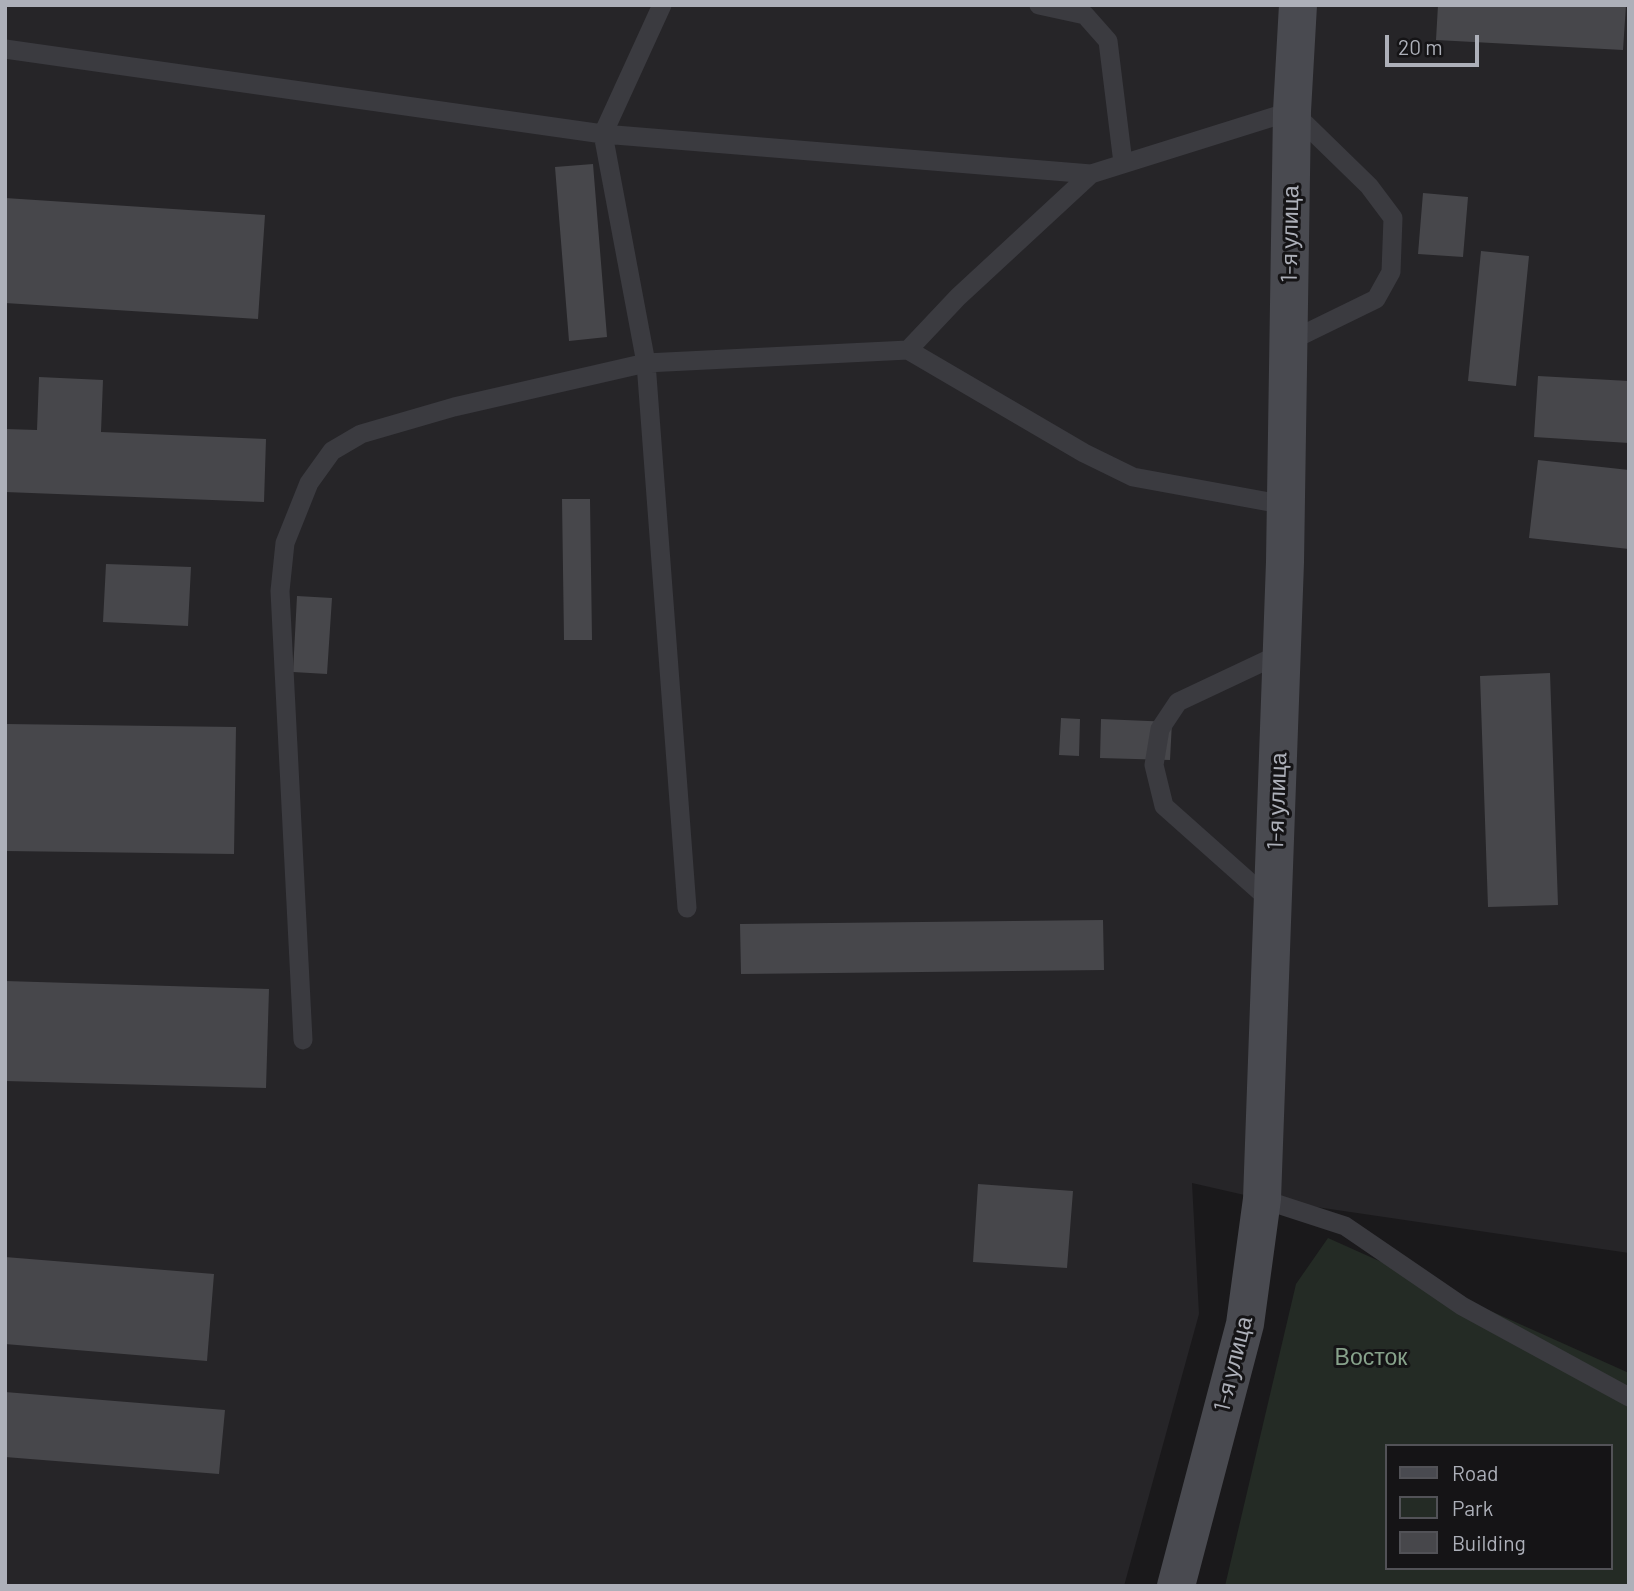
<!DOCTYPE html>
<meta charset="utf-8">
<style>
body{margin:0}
#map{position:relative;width:1634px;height:1591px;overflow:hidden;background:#1a191b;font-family:Barlow,sans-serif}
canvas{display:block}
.frame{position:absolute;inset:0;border:7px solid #adb0b9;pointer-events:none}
.legend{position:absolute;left:1385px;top:1444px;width:228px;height:126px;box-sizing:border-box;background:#151416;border:2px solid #525257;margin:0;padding:9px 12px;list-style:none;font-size:21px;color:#adb0b9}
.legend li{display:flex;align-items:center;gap:14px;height:35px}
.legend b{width:35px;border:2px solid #525257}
.scale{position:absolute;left:1385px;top:35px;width:94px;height:32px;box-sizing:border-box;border:4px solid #adb0b9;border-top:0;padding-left:9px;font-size:21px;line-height:24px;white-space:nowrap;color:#adb0b9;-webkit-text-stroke:5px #151416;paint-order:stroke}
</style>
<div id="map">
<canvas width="1634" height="1591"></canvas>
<div class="frame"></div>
<ul class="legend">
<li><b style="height:9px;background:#494a50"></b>Road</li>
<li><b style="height:19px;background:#242b25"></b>Park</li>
<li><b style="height:19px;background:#47474b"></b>Building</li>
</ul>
<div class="scale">20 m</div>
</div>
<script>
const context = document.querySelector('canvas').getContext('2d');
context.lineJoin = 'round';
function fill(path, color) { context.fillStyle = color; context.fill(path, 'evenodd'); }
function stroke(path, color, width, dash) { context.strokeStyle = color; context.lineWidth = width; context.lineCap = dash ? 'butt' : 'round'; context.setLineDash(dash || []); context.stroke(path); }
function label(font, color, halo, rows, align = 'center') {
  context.font = font + ' Barlow,sans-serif'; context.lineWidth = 6; context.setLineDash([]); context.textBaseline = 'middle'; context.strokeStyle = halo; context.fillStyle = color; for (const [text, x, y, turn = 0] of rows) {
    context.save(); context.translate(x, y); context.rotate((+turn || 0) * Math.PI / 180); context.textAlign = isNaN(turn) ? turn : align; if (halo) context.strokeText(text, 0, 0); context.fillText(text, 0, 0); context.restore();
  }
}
fill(new Path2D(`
 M5,5h1624v1248l-367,-54 -70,-16 7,131 -75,272h-1119z`), '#262528');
fill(new Path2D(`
 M1328,1238l301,135v213h-404l71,-302zM1387,1446h224v122h-224z`), '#242b25');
fill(new Path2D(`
 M1438,5h188l-3,45 -187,-10z
 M593,164l14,173 -38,4 -14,-174z
 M1423,193l45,4 -5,60 -45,-3z
 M5,198l260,17 -7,104 -253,-16z
 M1481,251l48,5 -13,130 -48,-5z
 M1538,376l91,5v62l-95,-6z
 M39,377l64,3 -2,52 165,7 -2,63 -259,-10v-63l32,1z
 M1538,460l91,10v79l-100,-11z
 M562,499h28l2,141h-28z
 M106,564l85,3 -3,59 -85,-4z
 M297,596l35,2 -5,76 -34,-2z
 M1550,673l8,232 -70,2 -8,-231z
 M1061,718l19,1 -1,37 -20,-1z
 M1101,719l71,3 -2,38 -70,-2z
 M5,724l231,3 -2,127 -229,-3z
 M1103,920l1,50 -363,4 -1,-50z
 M5,981l264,8 -3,99 -261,-7z
 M978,1184l95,7 -6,77 -94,-6z
 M5,1257l209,17 -7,87 -202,-17z
 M5,1392l220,18 -6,64 -214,-17z`), '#47474b');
stroke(new Path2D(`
 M662,5l-59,129 488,40
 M1039,5l46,10 23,26 15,122
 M5,49l598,85 43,229 262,-13 50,-53 133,-123 201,-63 77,75 24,32 -2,54 -15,27 -88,43
 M908,350l176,103 49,24 153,28
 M1273,903l-109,-97 -10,-41 6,-36 18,-27 104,-49
 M303,1040l-23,-449 5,-48 24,-60 23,-32 29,-17 93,-27 192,-44 41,545
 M1262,1199l83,27 117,80 167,91`), '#3b3b40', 19);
stroke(new Path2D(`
 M1176,1586l69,-262 17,-125 23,-637 7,-451 6,-106`), '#494a50', 38);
label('23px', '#adb0b9', '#151416', [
 ["1-я улица",1290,234,-89],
 ["1-я улица",1277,801,-88],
 ["1-я улица",1233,1364,-76]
]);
label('23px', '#87a28b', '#151416', [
 ["Восток",1371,1357]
]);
</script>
